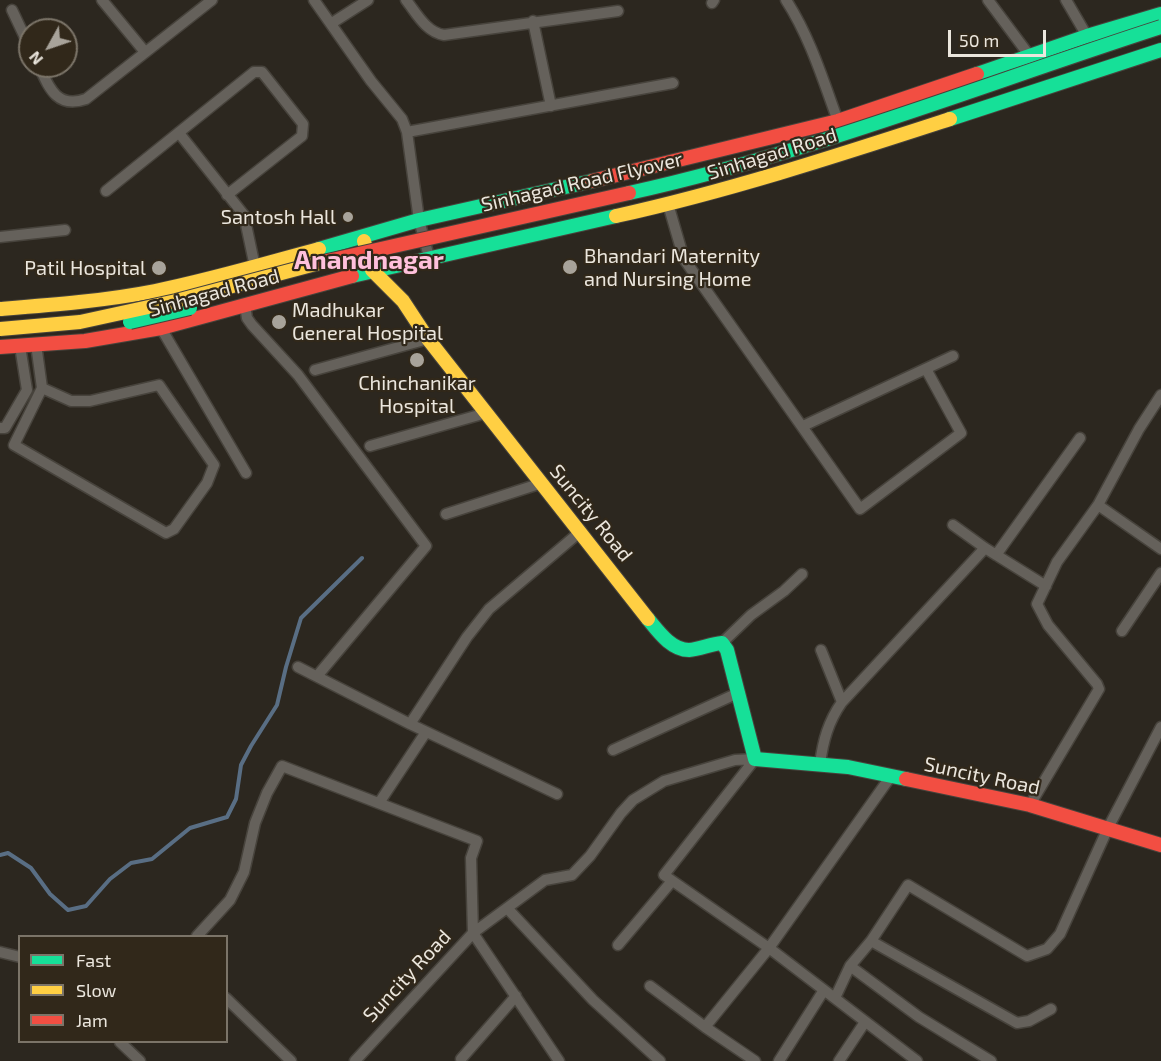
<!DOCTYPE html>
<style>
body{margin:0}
#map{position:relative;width:1161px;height:1061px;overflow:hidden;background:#2c271f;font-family:"Exo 2",sans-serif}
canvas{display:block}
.legend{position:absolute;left:18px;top:935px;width:210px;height:108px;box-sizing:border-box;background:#31281a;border:2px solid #7b7468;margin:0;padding:8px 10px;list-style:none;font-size:18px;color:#ebe6dd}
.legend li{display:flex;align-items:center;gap:12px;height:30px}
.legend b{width:30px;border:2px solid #7b7468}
.north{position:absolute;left:18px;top:18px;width:60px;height:60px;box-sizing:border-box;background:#31281a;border:2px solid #7b7468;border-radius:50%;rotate:230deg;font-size:16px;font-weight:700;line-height:24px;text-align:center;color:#ebe6dd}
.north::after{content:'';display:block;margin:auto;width:21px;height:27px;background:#a8a39a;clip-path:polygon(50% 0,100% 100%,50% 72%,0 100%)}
.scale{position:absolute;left:948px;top:30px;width:98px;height:27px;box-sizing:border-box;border:3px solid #ebe6dd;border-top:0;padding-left:8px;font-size:18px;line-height:21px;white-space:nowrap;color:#ebe6dd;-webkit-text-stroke:4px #31281a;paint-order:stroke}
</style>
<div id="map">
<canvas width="1161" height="1061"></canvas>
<ul class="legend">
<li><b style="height:8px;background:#16e098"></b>Fast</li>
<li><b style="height:8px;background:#ffcf43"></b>Slow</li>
<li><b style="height:8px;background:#f24e42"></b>Jam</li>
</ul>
<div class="north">N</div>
<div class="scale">50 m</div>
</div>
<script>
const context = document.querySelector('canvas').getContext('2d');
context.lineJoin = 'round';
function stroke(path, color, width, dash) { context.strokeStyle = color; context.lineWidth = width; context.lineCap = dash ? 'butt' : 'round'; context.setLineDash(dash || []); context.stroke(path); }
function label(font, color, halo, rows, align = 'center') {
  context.font = font + ' "Exo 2",sans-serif'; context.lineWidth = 4.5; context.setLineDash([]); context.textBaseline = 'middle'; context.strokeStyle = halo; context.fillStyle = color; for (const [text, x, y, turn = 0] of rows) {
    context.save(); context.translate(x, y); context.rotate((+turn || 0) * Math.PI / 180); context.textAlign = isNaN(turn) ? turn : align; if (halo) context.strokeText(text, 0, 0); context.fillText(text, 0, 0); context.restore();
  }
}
stroke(new Path2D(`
 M0,855l8,-2 23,15 19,26 18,16 18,-4 24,-27 21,-16 21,-4 38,-31 37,-11 9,-18 5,-34 10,-19 26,-41 9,-38 15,-49 61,-60`), '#596e84', 4);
const street = new Path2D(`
 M102,0l43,52
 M314,0l57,81 31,38 5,13 12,88 10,37
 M406,0c11,14 20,32 38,35l174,-24
 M786,0c24,37 37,80 52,121
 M988,0l41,55
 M1066,0l21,36
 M712,3l2,-3
 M12,10l18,38
 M533,21l18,85
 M332,23l36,-23
 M39,66c10,22 18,43 47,33l126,-99
 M407,132l266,-49
 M179,133l65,82 11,52
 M106,191l148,-119h8l41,52 -1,12 -75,59
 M668,204l16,55 176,250 101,-76 -35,-64
 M0,237l65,-7
 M245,305l2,13 5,7 46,50 128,171 -108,129
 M161,328l85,145
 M36,344l6,44 -28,57 152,88 8,-4 33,-46 7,-18 -55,-80 -69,16h-19l-29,-13
 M315,370l113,-31
 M803,426l150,-70
 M0,428h5l22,-38 -7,-44
 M370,446l116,-33
 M1098,505l63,44
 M446,514l96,-31
 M953,525l32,23 61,38
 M996,555l84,-117
 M1122,631l39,-58
 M722,643l29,-28 33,-24 18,-17
 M821,650l21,52
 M298,667l112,57 147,70
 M410,724l57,-87 22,-28 92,-78
 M613,750l125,-57
 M755,759l-91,116 105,73 148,113
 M820,764c3,-23 8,-42 22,-62l143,-154
 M379,803l47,-71
 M1030,805l69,-116 -2,-5 -49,-59 -11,-21 20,-42 41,-57 41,-76 22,-34
 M507,908l86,92 67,61
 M473,933l86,128
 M197,936l33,-36 14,-28 11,-49 12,-30 15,-27 195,75 -6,17 2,75
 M871,941l146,82 12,-2 22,-12
 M618,945l54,-64
 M0,952l20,5
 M850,966l21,-25 37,-56 119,71 20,-7 13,-15 48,-106 53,-101
 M650,986l55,41 50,34
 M226,998l65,63
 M835,998l15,-32 69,51 72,44
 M705,1027l64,-79 122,-172
 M120,1042l20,19
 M461,1059l55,-63
 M355,1061l118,-128 72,-53 27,-5 18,-19 31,-43 12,-13 31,-19 71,-21 20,-1
 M779,1061l45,-71
 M839,1061l26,-39`);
const fast = new Path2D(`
 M977,74l110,-38 74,-22
 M950,119l211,-69
 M319,249l100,-29 173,-39
 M352,276l264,-60
 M648,619c10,12 23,31 41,31 11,-1 22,-6 33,-7l5,7 28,109 93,8 58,12`);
const slow = new Path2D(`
 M616,216c113,-25 223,-61 334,-97
 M364,241l8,29 31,31 25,38 220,280
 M0,309c51,-4 104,-8 155,-18 55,-11 109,-27 164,-42`);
const jam = new Path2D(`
 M592,181l246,-60 139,-47
 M0,347l85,-6 76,-13 191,-52
 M906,779l124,26 131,40`);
stroke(street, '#47433c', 13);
stroke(fast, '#47433c', 16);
stroke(slow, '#47433c', 16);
stroke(jam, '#47433c', 16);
stroke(street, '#65615b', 10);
stroke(fast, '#16e098', 14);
stroke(slow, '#ffcf43', 14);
stroke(jam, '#f24e42', 14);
const fastBridge = new Path2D(`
 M629,193c182,-40 355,-109 532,-166
 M130,322l60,-14`);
const slowBridge = new Path2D(`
 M0,329l80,-7 96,-21 147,-39`);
const jamBridge = new Path2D(`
 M323,262l306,-69`);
stroke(fastBridge, '#47433c', 16, []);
stroke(slowBridge, '#47433c', 16, []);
stroke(jamBridge, '#47433c', 16, []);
stroke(fastBridge, '#16e098', 14);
stroke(slowBridge, '#ffcf43', 14);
stroke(jamBridge, '#f24e42', 14);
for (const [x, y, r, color] of [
 [348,217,6,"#a8a39a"],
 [570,267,8,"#a8a39a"],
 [159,268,8,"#a8a39a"],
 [279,322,8,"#a8a39a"],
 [417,360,8,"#a8a39a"]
]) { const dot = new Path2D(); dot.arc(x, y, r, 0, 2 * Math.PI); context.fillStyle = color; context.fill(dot); stroke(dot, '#31281a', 2); }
label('20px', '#ebe6dd', '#31281a', [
 ["Sinhagad Road",772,154,-17],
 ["Sinhagad Road Flyover",582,182,-13],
 ["Sinhagad Road",214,293,-15],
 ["Suncity Road",591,513,51],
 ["Suncity Road",982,776,12],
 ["Suncity Road",407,976,-47]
]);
label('20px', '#ebe6dd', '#31281a', [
 ["Santosh Hall",336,217],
 ["Bhandari Maternity",584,256,"left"],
 ["and Nursing Home",584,279,"left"],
 ["Patil Hospital",146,268],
 ["Madhukar",292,310,"left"],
 ["General Hospital",292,333,"left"],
 ["Chinchanikar",417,383,"center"],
 ["Hospital",417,406,"center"]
], 'right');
label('bold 26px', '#ffc0dc', '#31281a', [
 ["Anandnagar",369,260]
]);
</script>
